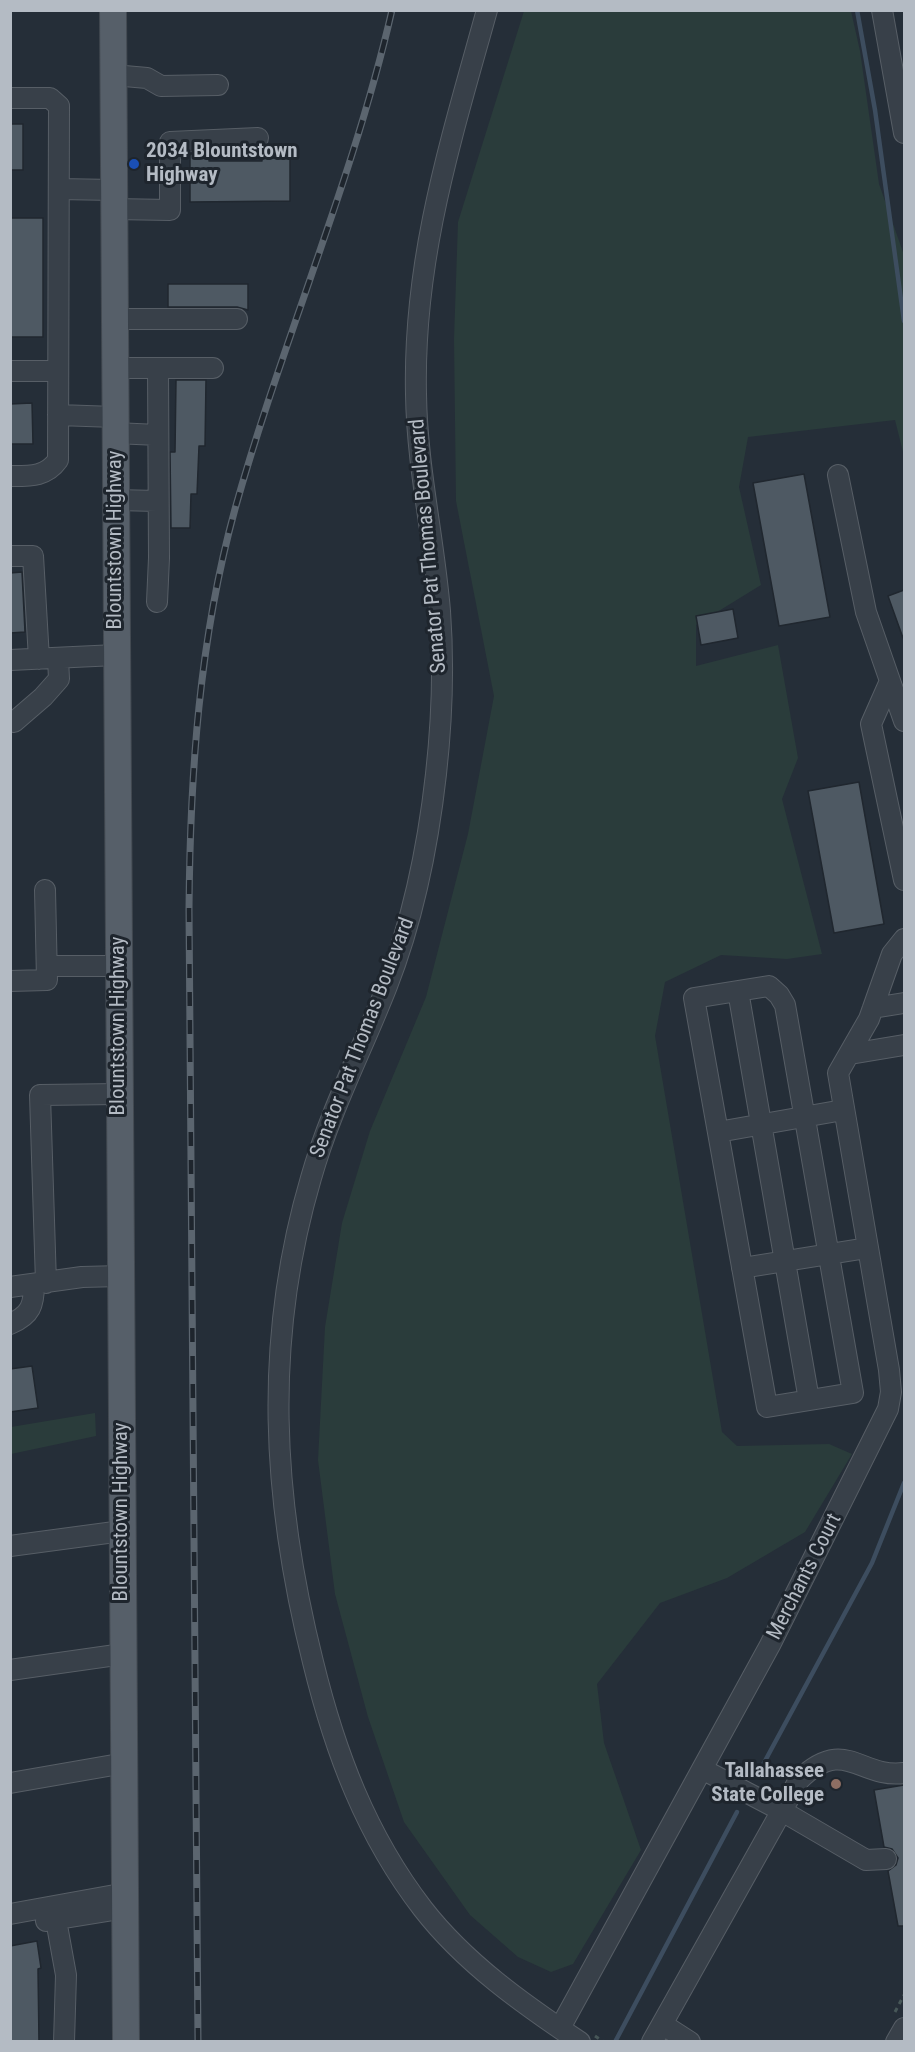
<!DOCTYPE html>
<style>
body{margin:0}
#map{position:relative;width:915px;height:2052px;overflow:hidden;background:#252e38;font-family:"Roboto Condensed",sans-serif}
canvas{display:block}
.frame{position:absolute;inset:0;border:12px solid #b4bbc4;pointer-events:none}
</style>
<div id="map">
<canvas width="915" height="2052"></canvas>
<div class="frame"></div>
</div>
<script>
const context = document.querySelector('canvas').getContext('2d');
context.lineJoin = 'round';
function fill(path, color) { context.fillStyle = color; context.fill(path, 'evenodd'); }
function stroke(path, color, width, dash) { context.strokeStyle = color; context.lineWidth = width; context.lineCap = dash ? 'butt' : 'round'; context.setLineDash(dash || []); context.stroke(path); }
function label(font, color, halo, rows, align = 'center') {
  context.font = font + ' "Roboto Condensed",sans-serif'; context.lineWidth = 6; context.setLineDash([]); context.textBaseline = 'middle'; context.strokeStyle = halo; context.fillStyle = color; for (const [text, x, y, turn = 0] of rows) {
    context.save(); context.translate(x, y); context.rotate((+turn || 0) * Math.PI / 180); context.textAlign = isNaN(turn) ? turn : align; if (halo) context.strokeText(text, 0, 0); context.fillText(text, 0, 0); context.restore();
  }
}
fill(new Path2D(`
 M524,11h327l9,40 19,133 25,71v201l-9,-36 -147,17 -9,50 22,98 -65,40v41l82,-21 20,113 -16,41 40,155 -35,5 -66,-4 -56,27 -10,54 67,396 15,14 92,-2 23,10 -47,78 -78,46 -67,25 -63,81 7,59 37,107 -68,114 -22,8 -33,-15 -48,-42 -66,-93 -36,-105 -33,-123 -17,-134 7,-133 17,-104 28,-92 56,-134 42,-163 26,-138 -38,-195 -2,-162 4,-117z
 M95,1413l1,23 -85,18v-27z`), '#2a3c3b');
stroke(new Path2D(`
 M857,10l18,100 29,211
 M759,1772l113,-209 32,-80
 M615,2042l122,-230`), '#3d4d5f', 4.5);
const building = new Path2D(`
 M10,124h13v46h-13z
 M190,154h19v7h53v-3h28v43l-100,1z
 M10,218h33v119h-33z
 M168,284h80v26l-11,-3h-69z
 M176,380h30l-1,66h-6l-2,48h-6l-1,34h-19l-1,-76h5z
 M32,403l1,41h-23v-40z
 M804,474l26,143 -51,9 -26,-143z
 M22,572l3,60 -15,1v-60z
 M904,590v48h-1l-15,-42z
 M733,609l5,29 -37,7 -5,-29z
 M859,782l25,142 -50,9 -26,-142z
 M32,1366l6,42 -28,4v-43z
 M904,1785v141h-6l-10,-55 8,-6 2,-7 -6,-9 -8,-2 -10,-57z
 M37,1941l4,27 -3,1 1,73h-29v-96z`);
fill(building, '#4e5963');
stroke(building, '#20272f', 1.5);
const minor = new Path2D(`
 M487,10c-36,130 -74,248 -71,384 1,74 18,144 24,217 4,54 2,109 -4,163 -8,72 -22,143 -49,212 -25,64 -57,125 -76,192 -48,163 -39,321 2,484 22,90 53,173 110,247 42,54 100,95 157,133
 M882,10l22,123
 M113,75l34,3 14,8 57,-1
 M10,98h40l9,8 -1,354c-12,17 -28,16 -48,16
 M59,189l55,1
 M114,209l56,1v-68l88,-4
 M115,319h122
 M115,368h98
 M10,371h48
 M58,415l57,2
 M115,433l43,2
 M838,475l28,137 38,109
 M116,500l41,1
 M10,556h23l6,103
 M157,602l2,-44 -1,-190
 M10,660l106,-5
 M890,681l-19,43 33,156
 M14,722l29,-25 16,-18 -1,-21
 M47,966h71
 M10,981l37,-1 -2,-90
 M769,986l10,9 6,10 68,388 -86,14 -73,-409z
 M738,991l71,409
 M873,1008l31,-5
 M850,1054l54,-9
 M718,1132l125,-22
 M742,1268l125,-20
 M46,1283l-6,-188 79,-1
 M10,1287l72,-10 38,-1
 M10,1324c21,-9 24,-19 24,-40
 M10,1546l112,-15
 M10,1670l113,-16
 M702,1769l80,42 84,49 20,-1
 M10,1783l115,-20
 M10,1914l116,-21
 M56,1920l10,55 -2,67
 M46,1921l80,-13
 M662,2024l28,18
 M560,2028l210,-383 118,-236 3,-17 -2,-22 -51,-297 31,-54 23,-65 12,-15
 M652,2042l147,-262c46,-45 61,-1 105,-7
 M896,2042l8,-14`);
const major = new Path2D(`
 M113,10l13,2032`);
stroke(minor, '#575e66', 22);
stroke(major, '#424951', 28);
stroke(new Path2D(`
 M895,2012l9,-17
 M595,2036l9,6`), '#475758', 3, [4.5, 4.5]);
stroke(minor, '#384049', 20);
stroke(major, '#565f69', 26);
const rail = new Path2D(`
 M198,2042l-9,-1132c1,-135 10,-270 46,-401 47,-168 118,-328 157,-499`);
stroke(rail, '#5b656f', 7);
stroke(rail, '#1e252d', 4.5, [14]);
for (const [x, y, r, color] of [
 [134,164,6,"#1a4fb4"],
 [836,1784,6,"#8d6e63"]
]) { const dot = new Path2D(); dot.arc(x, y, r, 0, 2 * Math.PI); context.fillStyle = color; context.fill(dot); stroke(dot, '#1e252d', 2); }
label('bold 21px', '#b4bbc4', '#1e252d', [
 ["2034 Blountstown",146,152],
 ["Highway",146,176],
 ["Tallahassee",824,1772,"right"],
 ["State College",824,1796,"right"]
], 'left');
label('21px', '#b4bbc4', '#1e252d', [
 ["Blountstown Highway",116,540,-90],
 ["Senator Pat Thomas Boulevard",429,546,-95],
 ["Blountstown Highway",119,1026,-90],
 ["Senator Pat Thomas Boulevard",363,1038,-69],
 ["Blountstown Highway",122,1512,-90],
 ["Merchants Court",805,1577,-63]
]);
</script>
